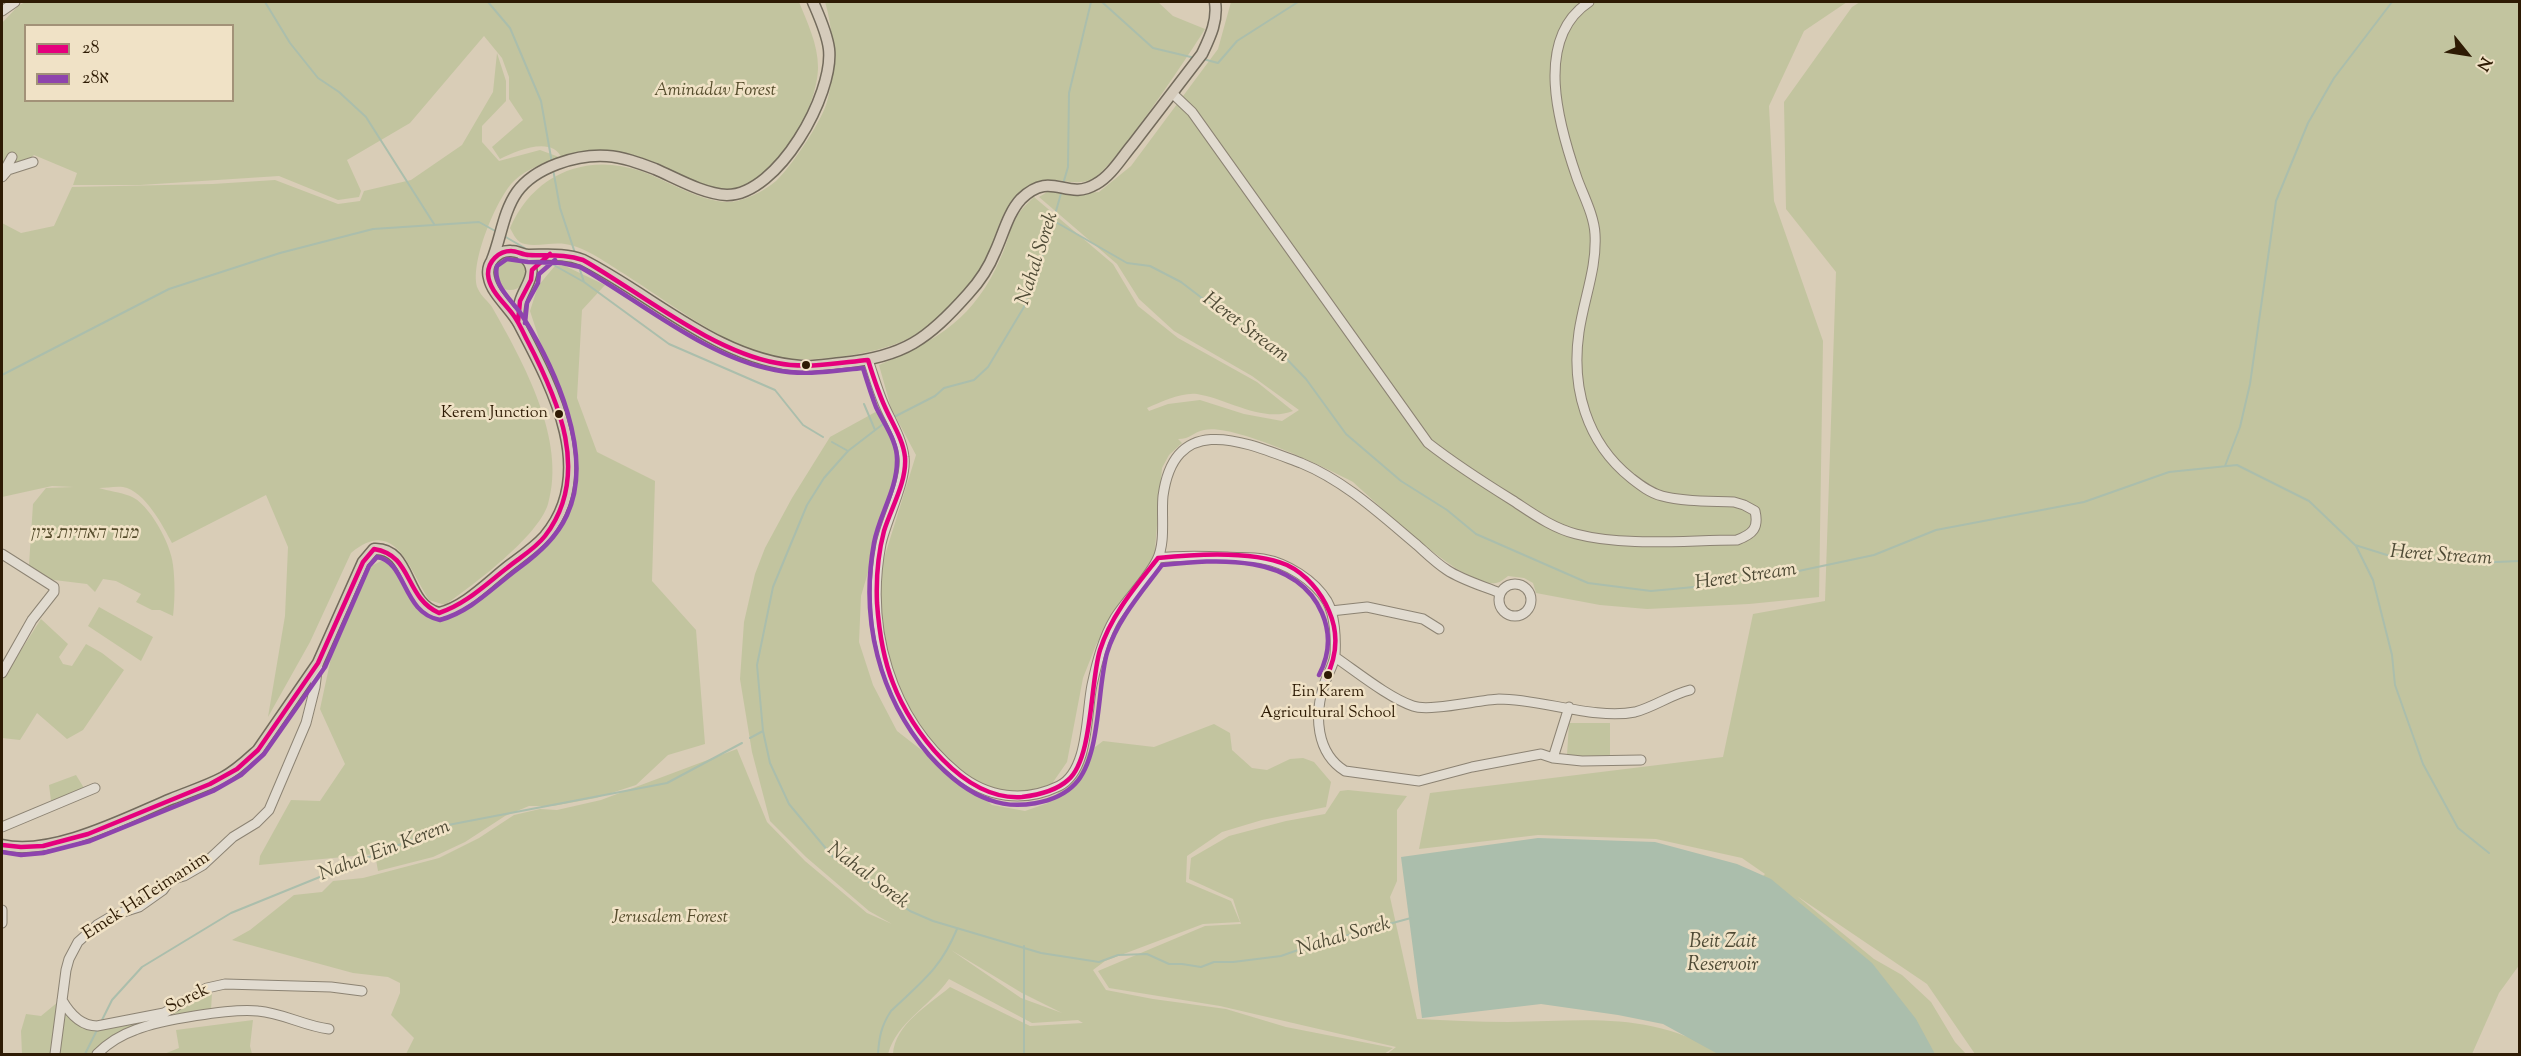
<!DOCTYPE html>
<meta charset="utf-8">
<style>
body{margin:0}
#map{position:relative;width:2521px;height:1056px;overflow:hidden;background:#d9cdb7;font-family:"Sorts Mill Goudy","Frank Ruhl Libre",serif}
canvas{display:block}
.frame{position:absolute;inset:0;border:3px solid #2e1b04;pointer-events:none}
.legend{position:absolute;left:24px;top:24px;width:210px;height:78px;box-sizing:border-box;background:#f0e2c6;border:2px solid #a29278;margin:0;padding:8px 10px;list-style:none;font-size:18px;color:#2e1b04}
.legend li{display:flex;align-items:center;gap:12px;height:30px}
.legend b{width:30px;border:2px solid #a29278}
.north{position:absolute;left:2437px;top:24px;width:60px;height:60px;-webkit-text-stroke:4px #f0e2c6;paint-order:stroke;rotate:120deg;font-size:16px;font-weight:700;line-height:24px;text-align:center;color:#2e1b04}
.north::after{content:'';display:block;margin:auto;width:21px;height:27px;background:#2e1b04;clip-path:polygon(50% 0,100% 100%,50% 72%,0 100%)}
</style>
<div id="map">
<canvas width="2521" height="1056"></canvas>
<div class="frame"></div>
<ul class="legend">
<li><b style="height:8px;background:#e5007d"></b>28</li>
<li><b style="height:8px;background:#8e44ad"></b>28א</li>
</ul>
<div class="north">N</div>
</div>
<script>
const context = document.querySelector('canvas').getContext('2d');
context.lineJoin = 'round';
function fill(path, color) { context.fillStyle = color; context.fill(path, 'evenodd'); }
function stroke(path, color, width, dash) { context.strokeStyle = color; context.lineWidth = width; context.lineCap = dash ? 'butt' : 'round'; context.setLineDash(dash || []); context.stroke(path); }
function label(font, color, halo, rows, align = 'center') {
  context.font = font + ' "Sorts Mill Goudy","Frank Ruhl Libre",serif'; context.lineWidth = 5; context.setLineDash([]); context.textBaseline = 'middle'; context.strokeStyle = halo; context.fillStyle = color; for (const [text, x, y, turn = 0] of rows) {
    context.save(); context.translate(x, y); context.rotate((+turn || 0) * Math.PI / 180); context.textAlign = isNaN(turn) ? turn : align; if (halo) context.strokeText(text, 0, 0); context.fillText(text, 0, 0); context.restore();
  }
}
fill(new Path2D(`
 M26,2h773c8,20 19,42 19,65 0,40 -42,120 -87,122 -30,1 -59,-20 -87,-27 -19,-5 -60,-2 -82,-3 -9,-24 -46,-8 -62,0l-8,-12 31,-27 -14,-21v-22l-7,-19 -18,-22 -74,87 -63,37 14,31 -2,6 -21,3 -59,-24 -139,9h-67l4,-12 -43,-18 -8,7 -24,10v-149l17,-18zM26,26h206v74h-206z
 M825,2h333l15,14 32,13c-14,23 -95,145 -114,151 -25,8 -38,-10 -65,9 -32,21 -28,57 -48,85 -13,21 -44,50 -65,62 -34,20 -118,31 -155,17 -47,-18 -90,-51 -132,-78 -18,-11 -40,-28 -61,-31 -13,-2 -28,3 -40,0 -8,-1 -11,-9 -15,-16 23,-53 75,-76 131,-57 27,10 56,29 85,31 16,1 38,-11 50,-21 15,-14 43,-56 50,-76 10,-30 8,-74 -1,-103z
 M1231,2h616l-43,29 -35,75 5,95 49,140 -4,256 -70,7 -102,5 -47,-4 -64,-12 -3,-10 -9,-5 -16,-2c-4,3 -7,6 -12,7 -32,6 -118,-79 -143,-101 -28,-15 -120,-59 -149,-52 -11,2 -13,9 -26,9l4,4 -13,12 -7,13 -8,92 -42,55 -16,30 -13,33 -16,84 -18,26 -19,8 -42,-7 -36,-26 -59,-60 -14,-39 -11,-54 48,-155 -25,-47 -12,-43c59,-25 96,-47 122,-108 6,-12 8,-27 15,-39 4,-8 12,-15 18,-21l79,67 25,42 40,32 79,44 36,29c-31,12 -65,-12 -96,-17 -15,-2 -36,8 -50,14l2,3 19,-7 32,-4 44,14 38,7 17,-11 -47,-34 -78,-45 -35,-32 -22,-35 -78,-67 13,-8 21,5 26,-2 32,-26 87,-117z
 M1860,2h659l1,962 -21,29 -27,61h-497l-48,-70 -130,-88 77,63 28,16 29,27 24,40 11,12h-50l-160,-171 9,-9 -23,-16 -86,-19 -118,-4 -119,14 11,-56 293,-36 30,-143 72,-13 11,-329 -50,-63 -2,-107 68,-95z
 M497,53l9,28v20l-24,25v16l17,19 41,-11 19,7c-15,6 -32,12 -44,23 -18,16 -47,86 -37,109 3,7 10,12 14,18 31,55 75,133 56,197 -10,33 -75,81 -103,101l-16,-5c-20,-31 -34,-84 -78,-47l-41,89 -42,75 17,-101 3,-69 -22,-52 -94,48c-9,-17 -27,-52 -49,-56 -8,-1 -17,1 -24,1 9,3 21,4 31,8 19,7 41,48 43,69 2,16 2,34 0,51l-13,-6h-8l-16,-8 5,-8 -25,-13 -13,-2 -8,13 -8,-8 -41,-5 -17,-14 4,-61 13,-16 28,-1 -22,-1 -50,11v-274l19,10 33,-7 18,-39 141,-3 62,-4 63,24 22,-3 4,-10 47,-11 51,-35 31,-53z
 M493 273a17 17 0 1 1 34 0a17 17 0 1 1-34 0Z
 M563,265l42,20 -23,25 -5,88 20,54 58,29 -3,100 44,49 9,114 -37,11 -32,30 -40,13 -43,8h-24l-24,10 -40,26 -32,15 -55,14 -3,-17 -116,11 1,-9 31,-56 29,1 25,-37 -25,-55 14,-65 30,-74 17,-9 14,4c11,24 18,52 48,56l13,-6 93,-71 10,-14 11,-26v-71l-40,-122 8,-25 16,-19z
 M881,409l15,39 3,20 -38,128 -2,46 14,43 24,46 95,74 33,6 23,-8 23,-24 15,-25 17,-13 51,6 60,-23 16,9 2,17 20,18 15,2 23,-11 13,-1 11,4 17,20 -5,25 -64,13 -40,12 -35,24 -1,26 45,19 9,21 -37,2 -98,37 -12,9 13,20 47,9 73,10 60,18 107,21 -9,6h-491c2,-30 36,-49 57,-67l80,39 53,-3 -5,-3 -46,3 -83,-44c-19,27 -52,43 -61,75h-482l8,-16 -23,-23 9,-22v-10l-12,-6 -35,-4 -121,-33 18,-10 44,-35 28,-3 11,-11 30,-3 76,-20 40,-20 35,-23 26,-6 17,1 44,-10 136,-51 30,73 38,39 62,52 25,11 -23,-13 -63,-54 -36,-36 -18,-69 -12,-73 4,-57 11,-48 10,-26 27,-50 38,-61zM951,950l71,43 40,20 -41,-15z
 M99,607l54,30 -12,24 -53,-35z
 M41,619l27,25 -9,13 4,7 9,2 14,-22 16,9 22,17 -41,60 -16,9 -30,-26 -17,27 -18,-2v-58z
 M1569,723h41v35l-43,-3z
 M76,775l8,13 -33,13 -2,-16z
 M1348,790l59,6 -10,14v71l-7,16 27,122c30,1 61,3 91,3 81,-1 142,-11 214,32h-335l9,-7 -176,-41 -111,-18 -11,-17 107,-45 36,-2 -8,-25 -44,-20 2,-21 38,-22 57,-15 39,-7 15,-23z
 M212,993l-1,17 -105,31 -13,13h-34l5,-44 15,14 87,-10 37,-20z
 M58,1002l-5,52h-31l-1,-23 5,-17 15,2z
 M253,1020l-3,26 2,8h-88l15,-6 -3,-18z`), '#c2c49f');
fill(new Path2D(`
 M1538,838l117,4 82,22 34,15 101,84 44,56 19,35h-217l-55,-30 -45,-9 -77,-11 -119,14 -21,-161z`), '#abbeac');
stroke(new Path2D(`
 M265,2l25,41 28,35 21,14 27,25 68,107
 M488,2l22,26 31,73 11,62
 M1102,2l51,46 42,10
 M1203,59l15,4 19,-22 61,-39
 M553,169l7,39 15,45
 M1063,184l5,-17 1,-74 22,-91
 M1054,221l73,42 23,3 31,16 51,39 44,27 30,31 40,55 55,47 46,29 29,24 112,49 63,8 54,-5 70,-10 99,-21 62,-25 148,-28 85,-30 68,-7 72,36 46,44 32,10 85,8 48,-2
 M504,236l24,14
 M543,259l41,23 85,62 106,46 28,35 20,12
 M577,261l7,21
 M2,375l167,-86 111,-36 93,-24 106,-7 18,10
 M864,404l11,26
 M892,418l43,-22 9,-8 30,-8 14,-13 36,-60 24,-68 14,-49
 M887,421l-39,30 -24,27 -17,27 -34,82 -16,78 6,66 7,32 19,41 44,53 77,54 23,10 108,32 58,9 19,-7 29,-1 22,10h13l19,3 13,-5h19l48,-6 31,-11 99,-27
 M832,442l16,9
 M2225,466l15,-39 10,-43 26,-183 32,-78 26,-45 58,-76
 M2356,546l17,34 19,75 3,30 28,79 35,64 31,25
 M750,738l13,-7
 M1024,946v108
 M101,1022l11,-22 30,-33 89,-54 217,-88 219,-42 75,-40
 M85,1054l12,-24
 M878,1054c1,-16 3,-28 13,-43 30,-29 49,-41 66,-82`), '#abbeac', 2);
const minor = new Path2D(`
 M2,11l13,-9
 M1172,93l20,19 236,331c27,21 55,39 84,57 20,13 40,28 64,34 50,13 110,6 161,6 16,-6 22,-12 18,-29l-11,-6 -10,-3c-23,-1 -50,0 -72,-6 -12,-3 -22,-11 -31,-18 -45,-36 -60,-91 -52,-146 5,-34 18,-64 16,-98 -1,-19 -12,-39 -18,-56 -18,-52 -44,-139 12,-176
 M3,173l9,-16
 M2,177l6,-7 25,-8
 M868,360c5,14 9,29 15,43 7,17 19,35 21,54 3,23 -18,63 -23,87 -16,85 9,173 76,229 30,25 67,30 102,13 30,-15 27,-72 33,-101 5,-23 11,-47 23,-67 13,-20 32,-38 42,-58 9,-18 4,-45 6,-64 12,-87 84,-53 138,-33 44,18 79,51 116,82 9,8 19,18 30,25 15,10 36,16 53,23
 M2,554l52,33v5l-22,28 -30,53
 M1158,558c23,-3 46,-2 69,-1 12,1 25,0 36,2 24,4 51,21 64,42 8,14 9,38 8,54 -1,10 -8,20 -11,30 -10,30 -8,68 21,86l74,10 53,-14 69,-13 12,4 29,3 59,-1
 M1499 600a16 16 0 1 1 32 0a16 16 0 1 1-32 0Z
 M1331,611l36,-4 56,12 16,10
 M1335,657c22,15 54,41 78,49 16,6 65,-6 86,-7 42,0 96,21 136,13 19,-5 35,-17 55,-22
 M1553,758l16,-51
 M2,827l93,-39
 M2,910v13
 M62,1000c8,14 19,26 35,26l67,-13 43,-25 18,-4 106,3 31,4
 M55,1054l11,-84 3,-11 9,-17 19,-17 17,-10 25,-8 24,-17 7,-10 14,-4 19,-11 30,-28 23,-14 13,-13 37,-87 9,-36 3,-24
 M97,1054c10,-10 24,-19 38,-24 25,-10 97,-22 123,-19 25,2 46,15 71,18`);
const major = new Path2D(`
 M492,260c9,-22 11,-48 25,-68 18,-25 60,-38 90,-36 16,1 32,7 48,13 21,9 48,25 72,26 51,0 107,-101 102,-146 -2,-16 -10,-33 -16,-47
 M518,322c0,-6 0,-13 2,-20 5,-18 22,-31 2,-47
 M2,845c49,12 124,-27 169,-46 17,-7 36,-13 51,-21 14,-7 25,-18 36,-28l60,-87 45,-101 11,-13c38,-2 30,56 65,64 26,-6 50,-32 71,-48 12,-9 25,-18 35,-29 54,-64 6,-151 -26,-212 -8,-15 -27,-30 -30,-46 -4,-14 8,-28 22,-27 7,0 12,4 18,4 19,0 36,-2 54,5 71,36 135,100 218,106 13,1 28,-2 41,-3 62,-6 86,-24 126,-69 12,-13 21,-27 27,-42 8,-17 13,-39 26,-53 31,-30 45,3 75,-15 15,-8 26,-27 37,-40 23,-30 46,-60 69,-90 8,-17 16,-33 13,-52`);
stroke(minor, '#8c8373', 11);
stroke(major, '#736b5c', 13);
stroke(minor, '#e1dbd0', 9);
stroke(major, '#d5cbbb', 10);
stroke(new Path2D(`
 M518,322l2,-21 11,-21 1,-10 18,-16
 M2,845l19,2 22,-1 45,-12 122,-50 27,-15 21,-19 60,-87 45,-101 11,-13c39,6 30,48 65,64 27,-9 46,-28 68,-45 12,-10 28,-19 38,-32 47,-61 13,-137 -18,-196 -4,-8 -8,-17 -13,-24 -9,-13 -25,-25 -26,-42 0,-13 11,-23 23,-23 6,0 12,4 18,4 19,1 36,-1 54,5 58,33 128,91 194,103 30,6 60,0 91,-3 5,16 10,32 17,47 7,16 18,32 20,50 2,25 -14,51 -21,74 -6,23 -8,49 -7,72 2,28 6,55 16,80 18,48 71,118 129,114 16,-2 34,-6 46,-17 25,-21 22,-98 32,-130 11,-35 36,-64 58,-92 37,-4 94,-8 129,7 19,9 34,27 42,46 10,23 8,45 -3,67`), '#e5007d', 4.5);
stroke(new Path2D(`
 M525,323l2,-20 11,-20 1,-9 16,-14
 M2,852l19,3 22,-2 47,-12 123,-50 28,-16 23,-21 61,-87 44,-101 8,-9c30,5 25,56 63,63 32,-9 53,-33 79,-52 20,-15 38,-31 48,-53 28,-60 -12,-147 -44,-198 -9,-15 -31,-31 -26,-51l10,-7 21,3 34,1 18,4c60,34 127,91 195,103 30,6 58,1 88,-2 4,13 8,26 13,39 8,17 22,35 21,54 0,29 -18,54 -23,82 -14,77 5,153 55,212 17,19 37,37 61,45 26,10 66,4 85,-16 26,-27 22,-96 32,-131 10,-33 35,-61 55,-88 55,-6 134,-12 160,48 9,21 8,41 -3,62`), '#8e44ad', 4.5);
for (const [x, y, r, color] of [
 [806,365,5,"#2e1b04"],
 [559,414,5,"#2e1b04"],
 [1328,675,5,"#2e1b04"]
]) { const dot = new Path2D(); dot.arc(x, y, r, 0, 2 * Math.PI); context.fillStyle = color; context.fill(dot); stroke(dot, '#f0e2c6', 2); }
label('16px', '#2e1b04', '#f0e2c6', [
 ["Kerem Junction",548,414],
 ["Ein Karem",1328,693,"center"],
 ["Agricultural School",1328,714,"center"]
], 'right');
label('italic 18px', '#554c2c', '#f0e2c6', [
 ["Aminadav Forest",715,92],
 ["מנזר האחיות ציון",84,535],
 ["Jerusalem Forest",670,919]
]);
label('18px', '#2e1b04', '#f0e2c6', [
 ["Emek HaTeimanim",147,897,-33],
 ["Sorek",188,1000,-26]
]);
label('italic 20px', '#4e4a35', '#f0e2c6', [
 ["Nahal Sorek",1039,259,-72],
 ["Heret Stream",1245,329,37],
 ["Heret Stream",2441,557,4],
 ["Heret Stream",1746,578,-8],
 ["Nahal Ein Kerem",385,852,-21],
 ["Nahal Sorek",867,877,37],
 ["Nahal Sorek",1344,938,-16],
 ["Beit Zait",1723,944],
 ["Reservoir",1723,967]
]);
</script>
